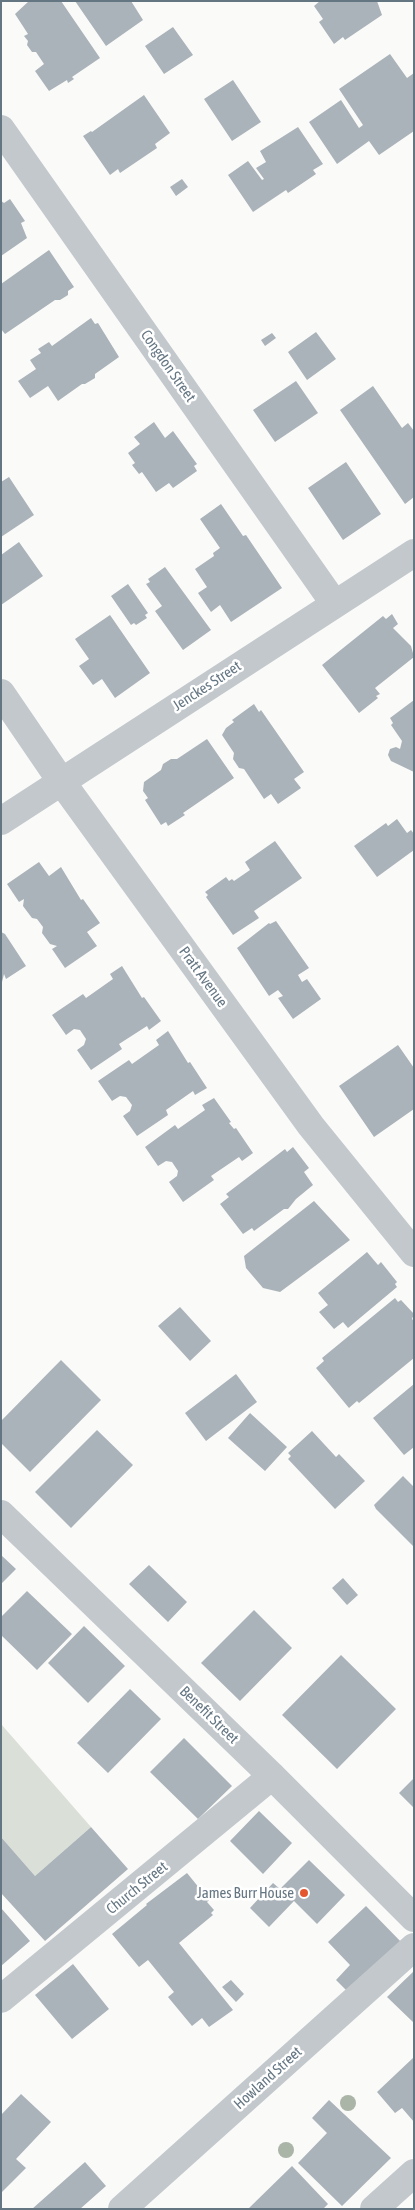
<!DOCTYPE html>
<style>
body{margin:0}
#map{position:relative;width:415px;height:2210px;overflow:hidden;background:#fafaf8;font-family:"Asap Condensed",sans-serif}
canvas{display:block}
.frame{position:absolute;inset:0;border:2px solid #657683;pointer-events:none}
</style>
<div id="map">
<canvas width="415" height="2210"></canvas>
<div class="frame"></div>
</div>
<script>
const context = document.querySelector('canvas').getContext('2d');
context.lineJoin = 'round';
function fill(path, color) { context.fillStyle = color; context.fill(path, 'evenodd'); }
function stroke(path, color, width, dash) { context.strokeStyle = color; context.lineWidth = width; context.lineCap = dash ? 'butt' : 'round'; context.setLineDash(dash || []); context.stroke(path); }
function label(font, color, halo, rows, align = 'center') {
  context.font = font + ' "Asap Condensed",sans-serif'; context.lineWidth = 5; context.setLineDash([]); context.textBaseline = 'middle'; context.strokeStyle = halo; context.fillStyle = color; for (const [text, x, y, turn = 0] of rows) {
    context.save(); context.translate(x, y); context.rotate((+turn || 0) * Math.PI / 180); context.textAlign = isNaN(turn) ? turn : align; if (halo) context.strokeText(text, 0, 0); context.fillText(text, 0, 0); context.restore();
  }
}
fill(new Path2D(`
 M1,1724l90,103 -56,49 -34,-39z`), '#dadfd7');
fill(new Path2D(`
 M29,1h32l39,57 -28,19 2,2 -6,4 -1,-3 -18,11 -14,-20 9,-7 -8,-12h-4l-5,-7 1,-4 -4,-5 4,-2 -13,-20z
 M75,1h56l12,19 -37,26z
 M320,1h57l5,14 -37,25 -2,-3 -9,7 -15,-22 4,-3 -9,-13z
 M173,27l20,28 -29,19 -19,-28z
 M390,54l17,24 7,-5v58l-35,24 -10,-14 -32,23 -28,-42 32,-22 18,28 4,-3 -24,-36z
 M233,80l28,42 -29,19 -28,-42z
 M144,95l26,38 -15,11 2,4 -37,25 -2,-4 -8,6 -27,-39 8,-5 1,1z
 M298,127l25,37 -10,6 3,4 -28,19 -2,-3 -33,22 -25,-37 20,-14 14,19 2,-1 -8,-11 10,-6 -6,-11z
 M182,179l6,8 -12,9 -6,-9z
 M10,199l15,22 -4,2 6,15 -26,18v-55l3,2z
 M49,250l25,37 -6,4v4l-8,5h-5l-50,34 -4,-5v-45z
 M91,318l4,6 3,-1 21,34 -24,17v4l-10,6h-3l-24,17 -10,-15 -18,12 -12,-17 18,-12 -6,-9 11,-7 -3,-4 11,-7 3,4z
 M316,332l20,27 -29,21 -19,-28z
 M272,333l4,5 -11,8 -4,-6z
 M296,381l22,32 -43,29 -22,-32z
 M373,386l29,42 6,-5 6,8v66l-9,7 -65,-94z
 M154,422l11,16 8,-7 24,33 -3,2 3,5 -24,17 -4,-5 -13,9 -14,-20 -3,2 -7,-9 3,-2 -7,-10 12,-9 -6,-7z
 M346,462l35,52 -38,26 -35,-52z
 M9,477l25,38 -33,22v-55z
 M221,504l22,32 3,-1 36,53 -51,34 -11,-17 -9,7 -13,-19 9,-6 -12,-18 19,-13 -1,-3 7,-5 -20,-29z
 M19,542l24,34 -42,29v-50z
 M165,567l46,63 -28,20 -28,-39 7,-5 -16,-22 4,-2 -2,-3z
 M128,584l20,29 -3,2 2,3 -11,7 -2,-2 -3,2 -20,-29z
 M392,614l6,10 -5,4 18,18 3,11 -39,31 5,6 -4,2 2,2 -19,15 -37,-48 61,-49 3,3z
 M110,615l40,58 -35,25 -13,-19 -9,6 -14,-19 10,-7 -14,-20z
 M414,700v72l-23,-11 -3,-6 2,-6 6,-2 4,2 2,-8 -11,-16 2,-2 -3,-5z
 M254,704l5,8 2,-2 43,62 -10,7 7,9 -23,16 -7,-10 -7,5 -20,-30 -5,-1 -6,-9 1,-6 -12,-18 4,-7 8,-6 -2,-2z
 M207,739l27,39 -51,35 2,2 -17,11 -2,-4 -5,3 -16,-25 3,-2 -5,-7 1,-9 17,-12 2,-6 8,-5h6z
 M397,819l10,14 4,-3 3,4v16l-37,27 -23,-31 32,-23 2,3z
 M275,841l27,37 -48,33 5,7 -26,17 -27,-38 2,-2 -3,-3 21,-15 3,4 3,-2 2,2 16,-11 -5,-8z
 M39,862l10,14 12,-9 20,33 2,-1 17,24 -13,9 10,14 -32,22 -13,-19 5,-3 -7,-2 -8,-11 1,-6 -6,-8 -5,-1 -9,-12 1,-7 -5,3 -12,-18z
 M276,921l33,47 -11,7 4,7 5,-3 14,20 -28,20 -15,-21 5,-2 -5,-6 -9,6 -32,-48 32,-25 1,1z
 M1,932l4,2 21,32 -20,13 -2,-5 -2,8z
 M122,966l20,32 2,-1 17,24 -12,9 -2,-4 -28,18 3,5 -31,21 -14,-20 7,-5 2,-6 -6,-9 -6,-1 -8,6 -14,-20 31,-21 3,4 27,-19 -3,-5z
 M168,1031l20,32 2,-1 17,26 -12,7 -2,-4 -27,19 2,5 -31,21 -14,-20 7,-5 2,-6 -6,-8 -6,-1 -8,5 -14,-20 31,-21 3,4 27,-19 -3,-5z
 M398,1045l16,23v41l-40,28 -35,-51z
 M214,1098l17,24 -2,1 5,6 2,-1 17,25 -11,8 -3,-4 -28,19 3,4 -31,22 -14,-20 8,-6 1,-5 -6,-9 -6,-1 -8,5 -13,-19 30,-22 3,4 27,-19 -3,-5z
 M293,1147l16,21 -5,4 9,13 -17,14 -8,10h-4l-30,22 -2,-3 -9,6 -23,-30 9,-7 -3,-3 59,-45 2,3z
 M314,1201l36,39 -70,52 -17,-4 -17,-20 -2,-12z
 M367,1252l11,13 3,-3 16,20 -2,2 2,3 -49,41 -5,-6 -9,7 -15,-17 9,-7 -10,-12z
 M395,1298l3,4 3,-2 13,14 -2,5 2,2v37l-55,45 -2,-2 -8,7 -33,-40 8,-7 -2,-3z
 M180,1307l31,34 -21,20 -32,-35z
 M61,1360l40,40 -71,72 -29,-29v-22z
 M236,1374l21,28 -51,39 -21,-28z
 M414,1384v63l-10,8 -31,-37z
 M250,1413l37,34 -22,24 -37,-33z
 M97,1430l36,35 -62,63 -36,-36z
 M312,1431l24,26 3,-3 26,27 -30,28 -47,-50 3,-3 -3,-3z
 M403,1476l11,11v60l-38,-38 -2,-4z
 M1,1555l15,14 -15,15z
 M149,1565l38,37 -19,20 -39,-38z
 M343,1578l15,17 -11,10 -15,-17z
 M27,1591l45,43 -35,36 -36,-35v-18z
 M254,1610l38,38 -52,53 -39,-38z
 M84,1626l41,40 -37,37 -40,-40z
 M341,1655l55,54 -59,60 -55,-54z
 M130,1689l31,30 -53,54 -31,-30z
 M184,1738l48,48 -34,33 -48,-47z
 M414,1778v30l-15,-15z
 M259,1811l33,32 -29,31 -33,-33z
 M91,1827l37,42 -83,72 -44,-48v-56l34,39z
 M309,1860l36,35 -28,29 -23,-23 -25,26 -19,-19 23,-25 7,6z
 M187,1873l22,27 -2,2 7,8 -3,3 2,2 -34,28 54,67 -24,17 -7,-9 -10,8 -24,-29 6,-5 -26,-32 -9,7 -27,-33 35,-29 -1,-1z
 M366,1906l38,39 -52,51 -16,-16 14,-15 -22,-23z
 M1,1908l29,33 -29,25z
 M73,1964l36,45 -37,30 -37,-44z
 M414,1971v52l-27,-26z
 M231,1980l13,14 -8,8 -14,-15z
 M414,2057v65l-12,-14 -7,5 -18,-21z
 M21,2094l30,28 -35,37 10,9 -25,25v-78z
 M329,2100l62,58 -49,48 -44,-43 29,-30 -15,-15z
 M85,2162l21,24 -26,23h-48z
 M292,2166l36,38 -5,5h-75z`), '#aab3b9');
stroke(new Path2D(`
 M1,129l333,474
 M1,693l60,88 250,345 103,127
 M1,821l413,-268
 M1,1514l271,262 142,142
 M1,1999l271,-223
 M122,2209l292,-262
 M374,2209l40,-36`), '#c3c8cc', 28);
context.fillStyle = '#aab4a7';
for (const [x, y] of [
 [348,2103],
 [286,2150]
]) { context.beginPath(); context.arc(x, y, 8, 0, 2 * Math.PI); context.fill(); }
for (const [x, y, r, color] of [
 [304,1893,5,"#e4572e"]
]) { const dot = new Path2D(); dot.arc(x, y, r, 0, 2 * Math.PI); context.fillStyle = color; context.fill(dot); stroke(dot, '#fff', 2); }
label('15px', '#657683', '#fff', [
 ["Congdon Street",168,366,55],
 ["Jenckes Street",207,686,-33],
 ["Pratt Avenue",203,977,54],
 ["Benefit Street",209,1715,44],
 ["Church Street",137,1888,-39],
 ["Howland Street",268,2078,-42]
]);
label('15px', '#657683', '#fff', [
 ["James Burr House",294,1893]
], 'right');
</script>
